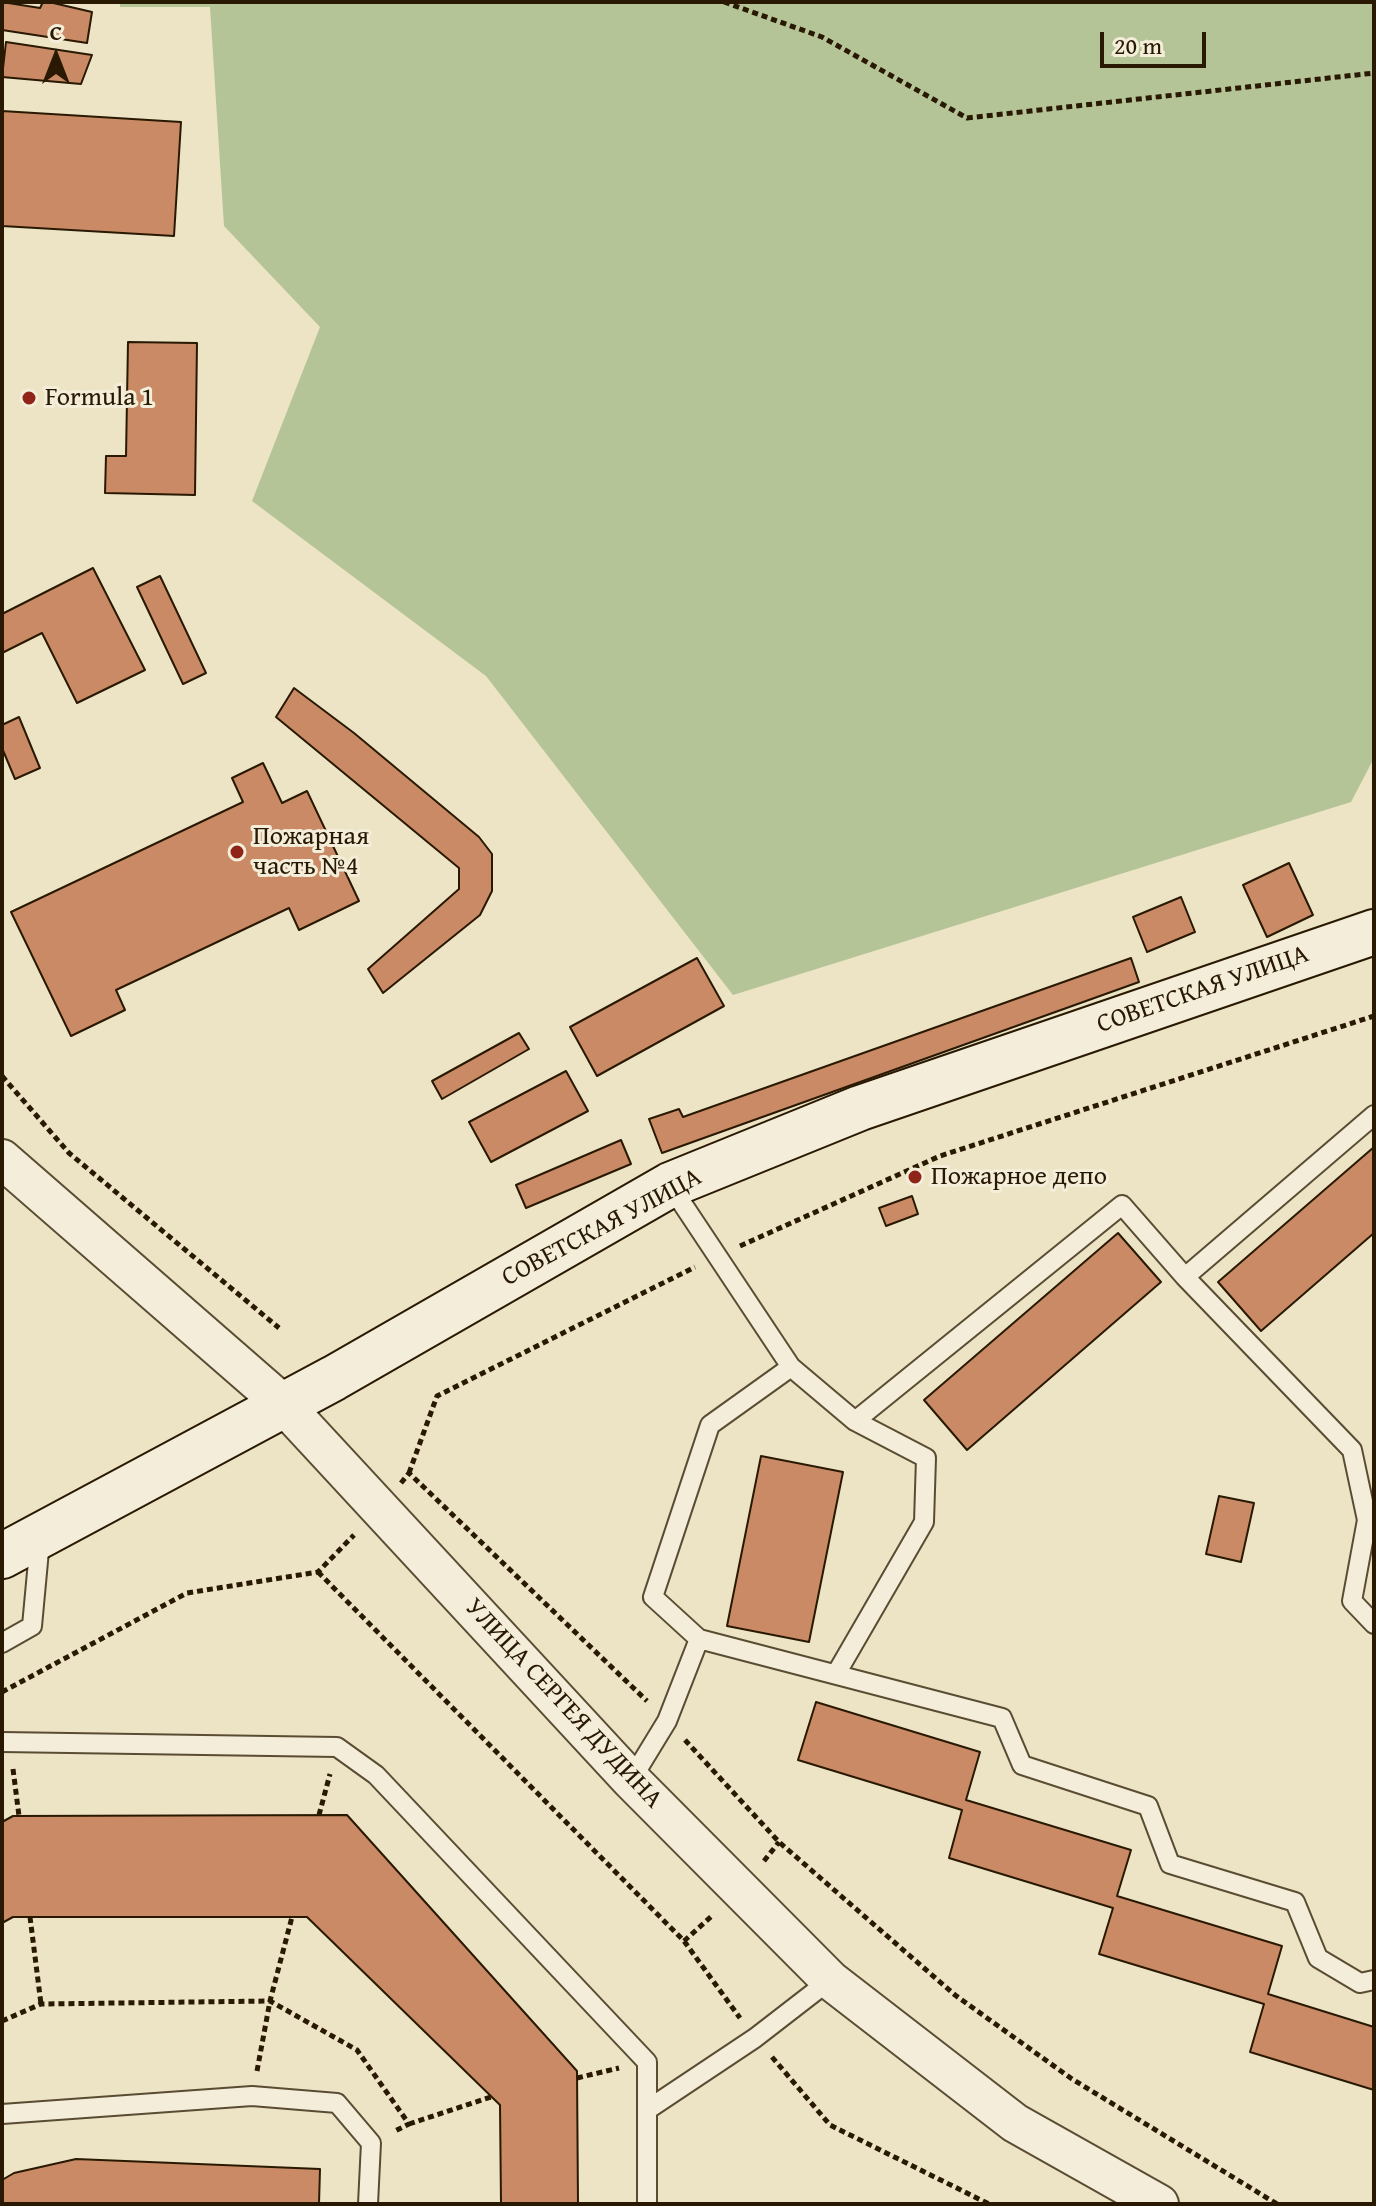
<!DOCTYPE html>
<meta charset="utf-8">
<style>
body{margin:0}
#map{position:relative;width:1376px;height:2206px;overflow:hidden;background:#ede3c5;font-family:"Gentium Book Plus",serif}
canvas{display:block}
.frame{position:absolute;inset:0;border:4px solid #291902;pointer-events:none}
.north{position:absolute;left:16px;top:16px;width:80px;height:80px;-webkit-text-stroke:6px #f3edd9;paint-order:stroke;rotate:0deg;font-size:22px;font-weight:700;line-height:32px;text-align:center;color:#291902}
.north::after{content:'';display:block;margin:auto;width:28px;height:36px;background:#291902;clip-path:polygon(50% 0,100% 100%,50% 72%,0 100%)}
.scale{position:absolute;left:1100px;top:32px;width:106px;height:36px;box-sizing:border-box;border:4px solid #291902;border-top:0;padding-left:10px;font-size:24px;line-height:28px;white-space:nowrap;color:#291902;-webkit-text-stroke:6px #f3edd9;paint-order:stroke}
</style>
<div id="map">
<canvas width="1376" height="2206"></canvas>
<div class="frame"></div>
<div class="north">С</div>
<div class="scale">20 m</div>
</div>
<script>
const context = document.querySelector('canvas').getContext('2d');
context.lineJoin = 'round';
function fill(path, color) { context.fillStyle = color; context.fill(path, 'evenodd'); }
function stroke(path, color, width, dash) { context.strokeStyle = color; context.lineWidth = width; context.lineCap = dash ? 'butt' : 'round'; context.setLineDash(dash || []); context.stroke(path); }
function label(font, color, halo, rows, align = 'center') {
  context.font = font + ' "Gentium Book Plus",serif'; context.lineWidth = 6; context.setLineDash([]); context.textBaseline = 'middle'; context.strokeStyle = halo; context.fillStyle = color; for (const [text, x, y, turn = 0] of rows) {
    context.save(); context.translate(x, y); context.rotate((+turn || 0) * Math.PI / 180); context.textAlign = isNaN(turn) ? turn : align; if (halo) context.strokeText(text, 0, 0); context.fillText(text, 0, 0); context.restore();
  }
}
fill(new Path2D(`
 M120,2h1254v756l-23,44 -618,193 -247,-319 -234,-175 68,-174 -96,-101 -14,-219h-90z`), '#b5c497');
const building = new Path2D(`
 M2,2l38,6 3,-6h6l43,10 -5,31 -85,-13z
 M6,42l86,13 -11,29 -79,-7z
 M2,111l179,11 -7,114 -172,-10z
 M128,342l69,1 -2,152 -90,-2 1,-37h20z
 M93,568l52,102 -68,33 -35,-70 -40,20v-39z
 M160,576l46,97 -23,11 -46,-97z
 M294,688l60,45 125,104 13,17v37l-12,24 -97,78 -15,-24 91,-80v-21l-183,-151z
 M19,717l21,51 -25,11 -13,-31v-23z
 M263,763l19,40 25,-12 52,110 -60,29 -10,-22 -173,82 9,20 -54,26 -60,-124 232,-110 -11,-24z
 M1289,863l24,52 -46,22 -24,-52z
 M1181,897l14,35 -48,20 -14,-35z
 M697,958l27,48 -127,70 -27,-49z
 M1131,958l8,24 -477,171 -13,-34 30,-10 4,8z
 M519,1033l10,16 -87,50 -10,-18z
 M566,1071l22,40 -97,51 -22,-40z
 M621,1140l10,24 -105,44 -10,-23z
 M1374,1147v86l-113,98 -43,-49z
 M912,1196l6,18 -32,12 -7,-18z
 M1118,1233l43,49 -194,168 -43,-50z
 M761,1456l82,16 -34,170 -82,-16z
 M1219,1496l35,7 -13,59 -35,-8z
 M816,1702l164,50 -14,48 165,50 -14,46 165,50 -14,48 106,33v63l-124,-38 14,-48 -165,-50 14,-46 -164,-50 13,-48 -164,-50z
 M347,1815l230,256 1,133h-77l-1,-99 -193,-188h-294l-11,6v-101l11,-6z
 M76,2159l244,10 -1,35h-317v-24l12,-7z`);
fill(building, '#c98a65');
stroke(building, '#291902', 2);
const lane = new Path2D(`
 M670,1185l121,182 64,54 71,37 -2,64 -88,152
 M1185,1277l167,173 15,70 -15,81 22,23
 M791,1367l-81,58 -57,172 46,42 303,79 20,47 126,41 22,58 125,38 23,56 42,25 14,-3
 M855,1421l267,-216 63,72 189,-162
 M2,1643l30,-17 8,-86
 M2,1742l335,5 39,28 271,287v142
 M631,1780l36,-59 32,-82
 M647,2110l108,-72 75,-58
 M2,2114l250,-18 85,7 34,40 -3,61`);
const street = new Path2D(`
 M2,1159l280,244 349,377 199,200 185,143 144,81`);
const secondary = new Path2D(`
 M2,1556l332,-178 336,-193 190,-77 514,-176`);
stroke(lane, '#5a4c33', 22);
stroke(street, '#5a4c33', 42);
stroke(secondary, '#291902', 48);
stroke(new Path2D(`
 M724,2l98,35 145,81 407,-45
 M2,1076l67,77 210,175
 M740,1246l200,-90 434,-140
 M409,1473l28,-77 258,-129
 M401,1483l8,-10 238,228
 M318,1572l366,369 56,77
 M2,1692l185,-99 131,-21 36,-37
 M685,1740l94,102 176,153 117,84 205,125
 M13,1769l6,47
 M319,1815l11,-41
 M764,1861l15,-19
 M30,1917l11,87
 M684,1941l29,-26
 M2,2021l39,-17 229,-3 87,49 52,74 -16,8
 M772,2057l58,68 159,79
 M257,2071l13,-70 22,-84
 M577,2078l42,-10
 M409,2124l82,-27`), '#291902', 5, [6, 4]);
stroke(lane, '#f3edd9', 18);
stroke(street, '#f3edd9', 38);
stroke(secondary, '#f3edd9', 44);
for (const [x, y, r, color] of [
 [29,398,8,"#8f2418"],
 [237,852,8,"#8f2418"],
 [915,1177,8,"#8f2418"]
]) { const dot = new Path2D(); dot.arc(x, y, r, 0, 2 * Math.PI); context.fillStyle = color; context.fill(dot); stroke(dot, '#f3edd9', 3); }
label('26px', '#291902', '#f3edd9', [
 ["Formula 1",45,398],
 ["Пожарная",253,837],
 ["часть №4",253,867],
 ["Пожарное депо",931,1177]
], 'left');
label('26px', '#291902', '#f3edd9', [
 ["СОВЕТСКАЯ УЛИЦА",1203,990,-19],
 ["СОВЕТСКАЯ УЛИЦА",602,1228,-28],
 ["УЛИЦА СЕРГЕЯ ДУДИНА",563,1704,47]
]);
</script>
